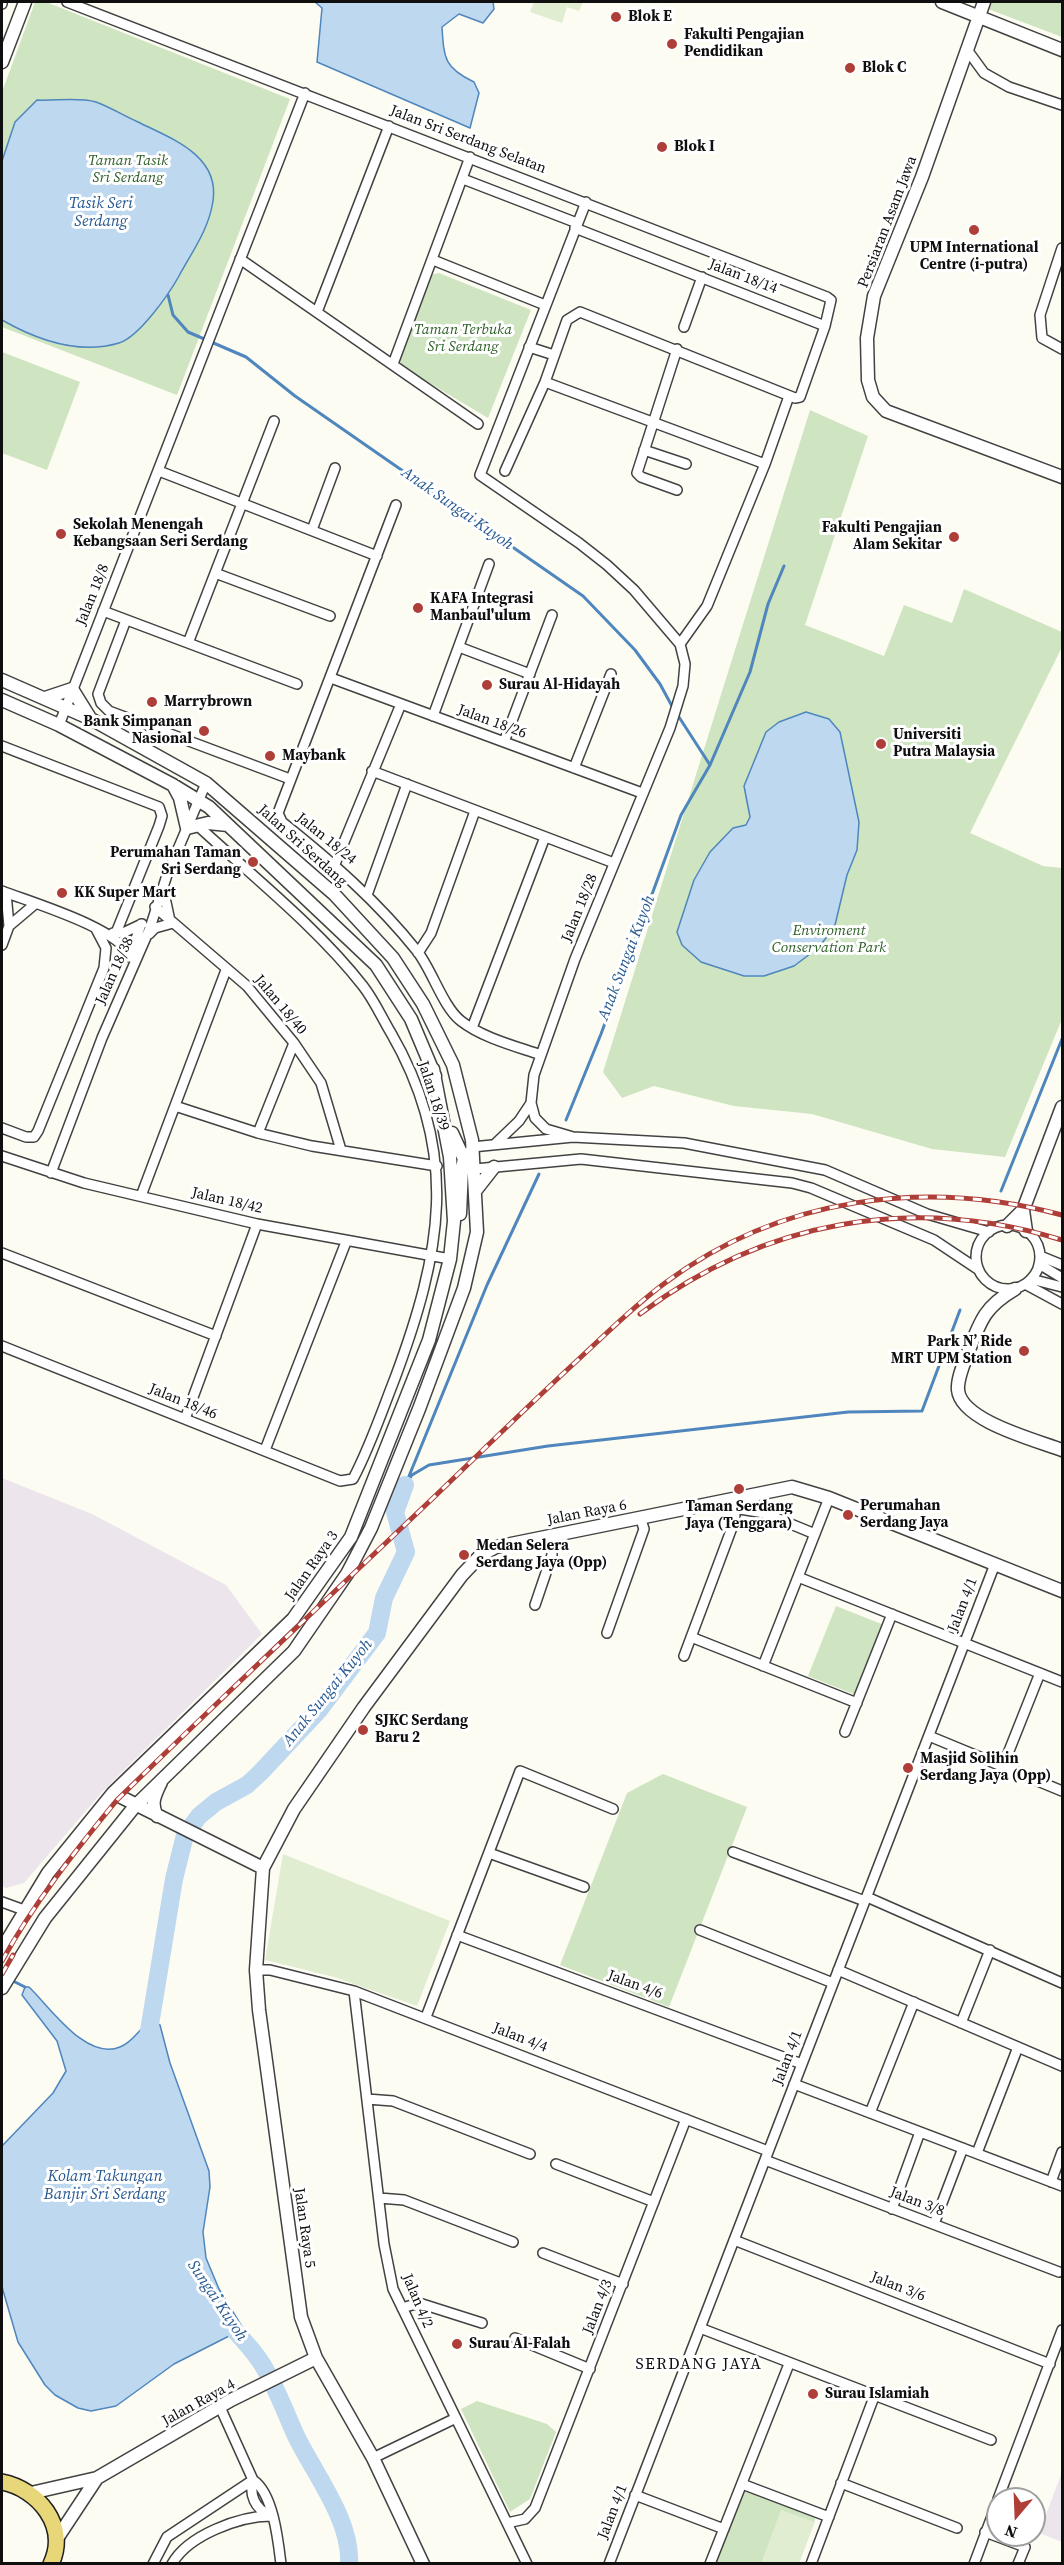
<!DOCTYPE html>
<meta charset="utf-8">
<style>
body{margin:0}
#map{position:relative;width:1064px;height:2565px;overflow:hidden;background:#fdfcf3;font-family:"Source Serif 4",serif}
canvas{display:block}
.frame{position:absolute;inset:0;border:3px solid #0f0f0f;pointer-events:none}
.north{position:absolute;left:986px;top:2487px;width:60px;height:60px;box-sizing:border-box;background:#fff;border:2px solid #9f9f9f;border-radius:50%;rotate:199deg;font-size:16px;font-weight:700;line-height:24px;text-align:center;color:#0f0f0f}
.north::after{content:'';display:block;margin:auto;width:21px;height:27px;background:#ae3e38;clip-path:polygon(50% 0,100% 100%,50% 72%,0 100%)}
</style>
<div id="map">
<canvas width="1064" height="2565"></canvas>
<div class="frame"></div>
<div class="north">N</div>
</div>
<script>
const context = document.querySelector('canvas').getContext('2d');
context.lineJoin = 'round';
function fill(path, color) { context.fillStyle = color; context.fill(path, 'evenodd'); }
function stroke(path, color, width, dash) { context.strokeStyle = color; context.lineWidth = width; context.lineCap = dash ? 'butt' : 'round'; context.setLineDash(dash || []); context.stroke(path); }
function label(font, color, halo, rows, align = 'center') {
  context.font = font + ' "Source Serif 4",serif'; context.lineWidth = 6; context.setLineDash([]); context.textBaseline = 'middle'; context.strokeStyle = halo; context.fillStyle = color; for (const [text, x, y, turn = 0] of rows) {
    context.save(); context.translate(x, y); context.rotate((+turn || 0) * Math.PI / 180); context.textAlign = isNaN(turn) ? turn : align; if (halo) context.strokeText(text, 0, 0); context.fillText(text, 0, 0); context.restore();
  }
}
fill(new Path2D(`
 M2,1478l90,36 134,71 36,49 -159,157 -79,92 -18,5 -4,-2z
 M1062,2472v70l-23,-9z`), '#ece5ec');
fill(new Path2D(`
 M35,2h11l244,97 -113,296 -175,-68v-235z
 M991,2h71v35l-74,-28z
 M439,273l92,37 -43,108 -87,-52 -1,-7 31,-84z
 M2,352l78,30 -33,88 -45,-17z
 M810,410l58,26 -63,189 79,31 20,-51 48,18 12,-34 98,43v15l-92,186 73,33 19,2v151l-57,138 -73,-8 -120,-35 -78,-8 -80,-20 -32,12 -19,-26z
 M836,1606l48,19 -28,70 -48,-19z
 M663,1774l84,33 -78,200 -109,-42 67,-172z
 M477,2401l70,23 9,8 -26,67 -20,13 -49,-103z
 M742,2489l74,28 -17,46 -85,1z`), '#cfe4c0');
fill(new Path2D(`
 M534,2h49l-4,9 -12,-4 -5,16 -32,-11z
 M283,1854l167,67 -33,85 -83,-29 -69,-17z
 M781,2510l34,12 -16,41h-38z`), '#e0edd1');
const water = new Path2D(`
 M315,2h178l1,7 -11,14 -24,-9 -17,13c2,31 2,41 32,55l5,11 -9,35 -153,-66 5,-54z
 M37,100c18,1 42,-3 59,2 14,5 28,14 42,20 32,16 82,33 75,79 -4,28 -21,51 -34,75 -10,18 -40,61 -60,67 -40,12 -82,-3 -117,-23v-159l13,-39z
 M806,712l23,7 11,13 19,90 -2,28 -10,25 -12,50 -9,13 -8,10 -24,18 -30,10h-20l-43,-14 -19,-17 -5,-13 17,-52 16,-28 23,-24 13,-3 4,-8 -6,-31 22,-54 13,-10z
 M25,1987h4c21,20 57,74 91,60 14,-5 19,-19 31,-26l9,4 10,38 39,108 1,16 -7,45 3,26 13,31 22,36 -6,8 -61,31 -58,42 -25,5 -13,-3 -23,-13 -10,-10 -27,-43 -16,-55v-141l51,-53 13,-22 -9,-30 -35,-46z`);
fill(water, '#bed8ef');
stroke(water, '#4e86bd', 1.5);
stroke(new Path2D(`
 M168,295l5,20 15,17 58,25 49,39 288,200 52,54 25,34 13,24
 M677,714l33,51
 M566,1120l35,-86 80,-219 29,-50 40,-93 18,-68 16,-38
 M1001,1191l61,-152
 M407,1481l80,-196 52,-111
 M405,1485l7,-10 17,-10 119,-19 300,-34 74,-1 38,-101
 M11,1980l14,7`), '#4e86bd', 3);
stroke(new Path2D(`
 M147,2043l27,-164 11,-44 14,-19 17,-14 31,-17 13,-12 59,-63 58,-77 7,-35 22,-46 -11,-40 10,-27
 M222,2314c11,17 27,30 38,47 15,22 25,51 36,75 18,37 56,85 53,128`), '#bed8ef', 18);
const minor = new Path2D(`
 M67,2l760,295 4,3 -6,26
 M2,4v-2
 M968,51l16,22 25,14 53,18
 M463,179l114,44
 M1062,248l-22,67 2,23 20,11
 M240,259l238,165
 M433,260l112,45
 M317,312l72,-186
 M684,327l18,-50
 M529,347l25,8
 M393,364l77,-207
 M545,382l220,82
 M644,450l42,14
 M159,471l218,85
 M505,471l40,-89 22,-62 13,-8 215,86 5,-1 25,-71 -250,-98
 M677,490l-36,-13 -4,-4 40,-124
 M396,505l-118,308 4,9c49,39 96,80 135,129 15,19 26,56 44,70 22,17 54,25 80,34
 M312,530l23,-62
 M215,573l115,43
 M103,611l194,73
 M126,620l-28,74 3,9 8,8 181,68
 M188,643l86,-222
 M680,644l27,-38 58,-142 24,-68
 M459,647l71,27
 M331,678l311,115
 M433,716l56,-152
 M59,725l246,-632
 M504,742l48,-127
 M2,746l157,61 3,9 -3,10 -43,107
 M574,768l37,-94
 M372,771l242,92
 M335,864l66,-160
 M163,888l7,33
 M2,891c28,11 120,38 128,66
 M367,895l40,-111
 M155,907l92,79 47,57 27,40 20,67
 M9,926l26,-22
 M113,933l12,-1 17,-8
 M149,934l6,-6 18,-5
 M2,945l7,-19 -3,-33
 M418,953l13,-20 44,-122
 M130,957l11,-33
 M472,1028l73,-191
 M175,1106l83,27 54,13 125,20
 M2,1128l24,9h8l4,-6 66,-163 2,-20 -10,-19
 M258,1133l36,-90
 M573,1137l-27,-8 -11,-11 -4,-15 3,-28 41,-116 95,-231 13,-42 2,-22 -5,-20 -46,-54 -27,-25 -28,-22 -99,-68 106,-273
 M496,1143l23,-22 12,-18
 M472,1147l101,-10 111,6 141,27 102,44 62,18
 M2,1156l82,27 173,41 193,35
 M475,1169l106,-10 211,24 19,5 123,52 45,30
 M51,1173l51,-135 48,-110 17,-53 39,-92
 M141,1196l85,-226
 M976 1257a32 32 0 1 1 64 0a32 32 0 1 1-64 0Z
 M2,1253l214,83
 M1040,1256l22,9
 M1039,1264l23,14
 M1031,1279l31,8
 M1025,1284l37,20
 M2,1346l338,135 13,-2c17,-32 29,-68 42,-101 46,-124 66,-224 -4,-345 -9,-15 -17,-33 -28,-47 -45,-58 -112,-111 -166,-161
 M185,1419l72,-195
 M265,1450l81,-208
 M734,1508l30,5 51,21
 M798,1577l264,105
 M535,1605l17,-50 -1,-20
 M607,1633l37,-104 -4,-12
 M691,1637l166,66
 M684,1656l49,-131 2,-10 -4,-16
 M763,1666l66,-168
 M845,1732l47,-118
 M929,1736l133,55
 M1003,1766l37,-93
 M733,1852l132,49
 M489,1853l95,34
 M867,1897l195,86
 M2,1902l22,8
 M700,1930l133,53
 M457,1935l345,129
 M256,1970h14l84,21 414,160
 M838,1970l224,96
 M354,1991l30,253 9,45 134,275
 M426,2017l94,-246 93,38
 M961,2023l29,-73
 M794,2084l268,102
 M367,2099l26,2 137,53
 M870,2113l44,-111
 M977,2153l41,-106
 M765,2160l294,112
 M556,2164l98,38
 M1051,2182l11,-30
 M379,2198l25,2 109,42
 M892,2209l28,-77
 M934,2224l29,-76
 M734,2240l316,124
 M543,2253l80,31
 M402,2308l17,-5 63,20
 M700,2328l291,112
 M515,2338l75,31
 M220,2407l33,73c20,13 25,59 28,84
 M373,2458l83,-40
 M253,2480c-4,15 2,28 16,35
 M841,2483l116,45
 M742,2484l87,33
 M635,2495l89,34
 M998,2499l64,-169
 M507,2523l18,-4 10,-11 151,-389
 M985,2532l40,15 -7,17
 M153,2564l14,-27 86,-57
 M172,2564c16,-29 68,-48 99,-48
 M609,2564l386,-1000
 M710,2564l79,-200
 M811,2564l63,-167
 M974,2564l24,-64`);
const tertiary = new Path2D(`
 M942,2l120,48
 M984,2l-62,175 -48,119 -7,42 1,42 5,17 13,14 176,66
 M2,62l23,-60
 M2,680l89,39 115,64 128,111 59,64 30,46 30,61 19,75 5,92 -13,56 -45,121 -48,119 -24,46 -53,77 -159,155 -90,112 -43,70
 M45,698l27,-9 18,29
 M2,700l57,25 114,60 36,22 167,158 35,54 24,57
 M173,785l7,13 7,30 21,-5 20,2
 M452,1133l12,26 11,10
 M476,1190l18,-23
 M1023,1210l3,21
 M460,1214l2,-46 3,-14
 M1007,1226l16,-16 39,-103
 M1015,1289c-29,17 -34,30 -46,61 -4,11 -12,28 -11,40 3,31 78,50 104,60
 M113,1793l150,75
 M157,1816c-7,-13 -2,-21 4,-34
 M2,1949l46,-76 65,-80 180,-174 58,-82 78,-197 21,-81 4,-38 -4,-64 -17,-88
 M31,2493l66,-15 134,-78 85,-42
 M56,2540l41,-62
 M423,2564l-50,-106 -57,-100 -15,-41 -42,-307 -3,-40 7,-102 31,-59 70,-102 98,-132 19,-20 15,-8 296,-60 37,11 233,93`);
const primary = new Path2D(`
 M2,2482c36,7 67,44 49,82`);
stroke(minor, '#424242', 12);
stroke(tertiary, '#424242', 15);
stroke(primary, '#202020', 18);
stroke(minor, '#fff', 9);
stroke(tertiary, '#fff', 12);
stroke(primary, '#e7d779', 15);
const rail = new Path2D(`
 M640,1314c125,-94 273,-120 422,-74
 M2,1961c32,-58 73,-110 115,-161 104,-102 210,-201 315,-301 50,-48 99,-96 149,-142 27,-25 54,-52 84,-74 115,-86 261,-105 397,-68
 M2,1974l11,-19`);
stroke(rail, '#ae3e38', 5);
stroke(rail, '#fff', 3, [9]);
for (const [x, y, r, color] of [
 [616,17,6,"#ae3e38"],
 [672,44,6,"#ae3e38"],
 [850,68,6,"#ae3e38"],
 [662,147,6,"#ae3e38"],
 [974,230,6,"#ae3e38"],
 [61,534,6,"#ae3e38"],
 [954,537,6,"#ae3e38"],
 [418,608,6,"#ae3e38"],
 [487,685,6,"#ae3e38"],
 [152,702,6,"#ae3e38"],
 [204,731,6,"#ae3e38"],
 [881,744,6,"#ae3e38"],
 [270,756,6,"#ae3e38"],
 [253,862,6,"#ae3e38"],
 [62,893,6,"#ae3e38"],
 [1024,1351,6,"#ae3e38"],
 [739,1489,6,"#ae3e38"],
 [848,1515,6,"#ae3e38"],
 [464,1555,6,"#ae3e38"],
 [363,1730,6,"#ae3e38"],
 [908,1768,6,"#ae3e38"],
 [457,2344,6,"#ae3e38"],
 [813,2394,6,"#ae3e38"]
]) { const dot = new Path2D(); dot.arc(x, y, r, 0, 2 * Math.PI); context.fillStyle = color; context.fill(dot); stroke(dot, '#fff', 2); }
label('bold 15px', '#0f0f0f', '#fff', [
 ["Blok E",628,17],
 ["Fakulti Pengajian",684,35],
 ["Pendidikan",684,52],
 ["Blok C",862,68],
 ["Blok I",674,147],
 ["UPM International",974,248,"center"],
 ["Centre (i-putra)",974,265,"center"],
 ["Sekolah Menengah",73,525],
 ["Kebangsaan Seri Serdang",73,542],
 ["Fakulti Pengajian",942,528,"right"],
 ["Alam Sekitar",942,545,"right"],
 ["KAFA Integrasi",430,599],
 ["Manbaul'ulum",430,616],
 ["Surau Al-Hidayah",499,685],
 ["Marrybrown",164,702],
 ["Bank Simpanan",192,722,"right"],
 ["Nasional",192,739,"right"],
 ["Universiti",893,735],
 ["Putra Malaysia",893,752],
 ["Maybank",282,756],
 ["Perumahan Taman",241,853,"right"],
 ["Sri Serdang",241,870,"right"],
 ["KK Super Mart",74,893],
 ["Park N’ Ride",1012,1342,"right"],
 ["MRT UPM Station",1012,1359,"right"],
 ["Perumahan",860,1506],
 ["Serdang Jaya",860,1523],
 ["Taman Serdang",739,1507,"center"],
 ["Jaya (Tenggara)",739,1524,"center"],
 ["Medan Selera",476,1546],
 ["Serdang Jaya (Opp)",476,1563],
 ["SJKC Serdang",375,1721],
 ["Baru 2",375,1738],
 ["Masjid Solihin",920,1759],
 ["Serdang Jaya (Opp)",920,1776],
 ["Surau Al-Falah",469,2344],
 ["Surau Islamiah",825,2394]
], 'left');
label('15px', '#0f0f0f', '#fff', [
 ["Jalan Sri Serdang Selatan",468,140,21],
 ["Persiaran Asam Jawa",888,222,-69],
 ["Jalan 18/14",743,277,21],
 ["Jalan 18/8",93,595,-68],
 ["Jalan 18/26",492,722,20],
 ["Jalan 18/24",326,839,39],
 ["Jalan Sri Serdang",302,846,42],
 ["Jalan 18/28",580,908,-68],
 ["Jalan 18/38",115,971,-66],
 ["Jalan 18/40",280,1005,50],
 ["Jalan 18/39",433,1096,72],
 ["Jalan 18/42",227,1201,13],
 ["Jalan 18/46",183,1402,22],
 ["Jalan Raya 6",587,1513,-11],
 ["Jalan Raya 3",312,1566,-55],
 ["Jalan 4/1",963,1605,-69],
 ["Jalan 4/6",635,1985,20],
 ["Jalan 4/4",520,2038,21],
 ["Jalan 4/1",788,2058,-69],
 ["Jalan 3/8",917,2202,21],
 ["Jalan Raya 5",304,2228,82],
 ["Jalan 3/6",898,2287,21],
 ["Jalan 4/2",417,2301,67],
 ["Jalan 4/3",598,2307,-69],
 ["Jalan Raya 4",199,2403,-29],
 ["Jalan 4/1",613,2512,-69]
]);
label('italic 15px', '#2d5f27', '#fff', [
 ["Taman Tasik",128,161],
 ["Sri Serdang",128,178],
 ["Taman Terbuka",463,330],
 ["Sri Serdang",463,347],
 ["Enviroment",829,931],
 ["Conservation Park",829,948]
]);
label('italic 16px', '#275992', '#fff', [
 ["Tasik Seri",101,204],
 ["Serdang",101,222],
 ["Anak Sungai Kuyoh",457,509,35],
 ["Anak Sungai Kuyoh",627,958,-69],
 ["Anak Sungai Kuyoh",328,1693,-51],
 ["Kolam Takungan",105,2177],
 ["Banjir Sri Serdang",105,2195],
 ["Sungai Kuyoh",217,2301,56]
]);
context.letterSpacing = '1.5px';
label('16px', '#0f0f0f', '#fff', [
 ["SERDANG JAYA",699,2365]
]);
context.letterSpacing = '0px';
</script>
